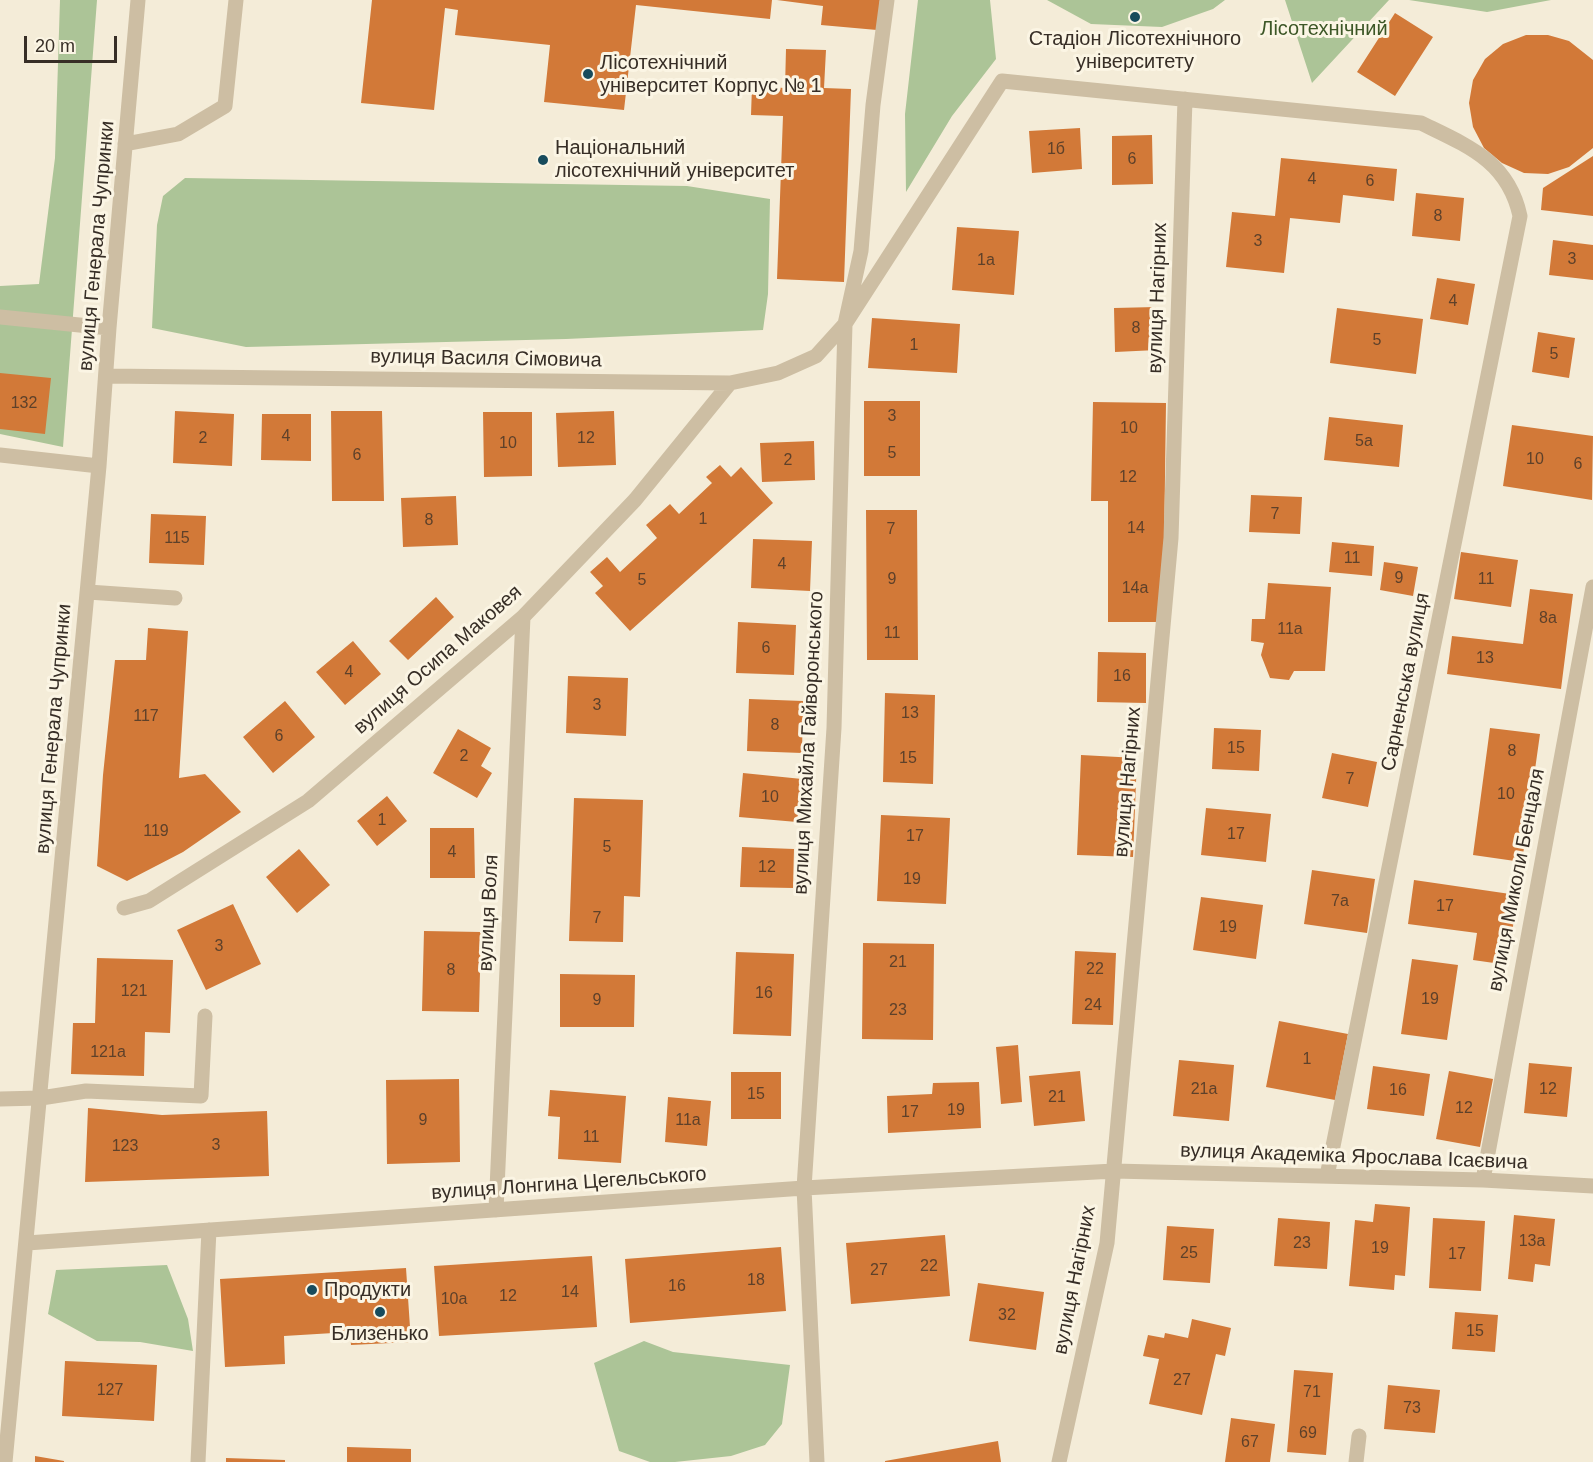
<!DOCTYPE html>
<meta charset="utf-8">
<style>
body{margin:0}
#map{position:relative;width:1593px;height:1462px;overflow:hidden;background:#f4ecd8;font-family:Arial,sans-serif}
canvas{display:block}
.scale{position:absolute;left:24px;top:36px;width:93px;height:27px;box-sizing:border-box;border:3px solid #372e26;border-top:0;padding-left:8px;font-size:18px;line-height:21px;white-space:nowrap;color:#372e26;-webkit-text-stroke:4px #fbf5e4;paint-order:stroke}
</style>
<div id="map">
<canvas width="1593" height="1462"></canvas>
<div class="scale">20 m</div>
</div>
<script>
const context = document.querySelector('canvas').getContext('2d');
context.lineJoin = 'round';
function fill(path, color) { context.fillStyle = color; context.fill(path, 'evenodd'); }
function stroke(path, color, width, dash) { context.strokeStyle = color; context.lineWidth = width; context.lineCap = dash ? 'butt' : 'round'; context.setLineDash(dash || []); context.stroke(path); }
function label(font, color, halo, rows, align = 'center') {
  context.font = font + ' Arial,sans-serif'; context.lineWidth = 6; context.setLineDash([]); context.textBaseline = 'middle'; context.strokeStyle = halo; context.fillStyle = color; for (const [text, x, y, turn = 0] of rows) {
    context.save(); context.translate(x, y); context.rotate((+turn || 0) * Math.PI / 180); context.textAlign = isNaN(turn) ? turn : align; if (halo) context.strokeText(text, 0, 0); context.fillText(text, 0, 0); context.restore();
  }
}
fill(new Path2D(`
 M60,0h37l-34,447 -63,-13v-148l39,-2 16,-126z
 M918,0h72l6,59 -44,57 -46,76 -1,-78z
 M1047,0h178l-12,9 -51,18 -71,-3z
 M1285,0h104l-77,83z
 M1409,0h142l-64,12z
 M185,178l502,8 83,13 -2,95 -5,36 -197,9 -320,8 -94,-19 5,-103 6,-29z
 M167,1265l21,54 5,32 -53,-9 -43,-1 -49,-27 8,-44z
 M644,1341l29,11 117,13 -8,59 -17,21 -34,11 -56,6h-25l-31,-11 -25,-88z`), '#acc497');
fill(new Path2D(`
 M372,0h400l-2,19 -134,-14 -12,105 -80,-8 6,-57 -95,-10 3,-25 -13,-2 -11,102 -73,-7z
 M777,0h103l-3,30 -56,-5 2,-19z
 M1395,13l38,24 -38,59 -38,-24z
 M1526,35h22l21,6 24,19v88l-24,19 -21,7 -24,-1 -22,-10 -18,-15 -11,-21 -4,-24 4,-23 12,-21 18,-15z
 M786,49l40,1 -2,38 27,1 -7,193 -67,-3 6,-163 -32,-1 1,-29 33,2z
 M1080,128l2,41 -50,4 -3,-42z
 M1152,135l1,49 -41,1v-49z
 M1593,156v60l-52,-6 2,-22z
 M1281,158l116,11 -3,32 -51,-6 -3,28 -50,-5 -6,55 -58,-6 6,-55 43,4z
 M1416,193l48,5 -4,43 -48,-5z
 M957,227l62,4 -5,64 -62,-5z
 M1553,240l40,5v35l-44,-5z
 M1437,278l38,6 -7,41 -38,-6z
 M1156,307l1,43 -42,2 -1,-44z
 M1337,308l86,11 -7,55 -86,-11z
 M872,318l88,6 -3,49 -89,-5z
 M1538,332l37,6 -6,40 -37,-6z
 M0,373l51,5 -6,56 -45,-5z
 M864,401h56v75h-56z
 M1093,402l73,1 -3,219h-55v-121h-17z
 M175,411l59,3 -2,52 -59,-3z
 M331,411h51l2,90h-52z
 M614,411l2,54 -58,2 -2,-54z
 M483,412h49v64l-48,1z
 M262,414h49v47l-50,-1z
 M1329,417l74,8 -4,42 -75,-7z
 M1512,425l81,11 -1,64 -89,-14z
 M814,441l1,39 -53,2 -2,-39z
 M720,465l11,12 10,-10 32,36 -143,128 -35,-38 8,-7 -13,-14 17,-15 13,15 37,-34 -11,-13 24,-21 9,10 33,-31 -6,-6z
 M1251,495l51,2 -2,37 -51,-2z
 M456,496l2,49 -55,2 -2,-49z
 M866,510h51l1,150h-51z
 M151,514l55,2 -2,49 -55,-2z
 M753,539l59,2 -2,50 -59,-3z
 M1332,542l42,4 -2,30 -43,-4z
 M1461,552l57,8 -7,47 -57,-8z
 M1384,562l34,5 -5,29 -33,-6z
 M1268,583l63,4 -6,84h-31l-5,9 -19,-2 -9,-23 3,-12 -13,-2 1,-22h13z
 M1530,589l43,5 -12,95 -114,-15 5,-38 71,8z
 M436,597l18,20 -46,43 -19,-19z
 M738,622l58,3 -2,50 -58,-2z
 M148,628l40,3 -9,147 26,-4 36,38 -58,40 -56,29 -30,-15 6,-91 12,-115h31z
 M353,641l28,33 -36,31 -29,-33z
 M1098,652l48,1v50l-49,-1z
 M568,676l60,2 -2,58 -60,-3z
 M885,693l50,2 -2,89 -50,-2z
 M749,699l54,2 -1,52 -55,-2z
 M285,701l30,36 -42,36 -30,-36z
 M1214,728l47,2 -2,41 -47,-2z
 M1490,728l50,6 -18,128 -49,-7z
 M458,729l33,19 -10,18 11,7 -15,25 -44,-25z
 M1332,753l45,9 -9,45 -46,-9z
 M1081,755l56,3 -4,99 -56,-2z
 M743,773l59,6 -5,43 -58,-5z
 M387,796l20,25 -30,25 -20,-25z
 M574,798l69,2 -3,97 -16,-1 -1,46 -54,-1z
 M1206,808l65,6 -5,48 -65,-7z
 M881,815l69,3 -4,86 -69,-3z
 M430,828h44l1,50h-45z
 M742,847l52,2 -1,39 -53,-1z
 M299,849l31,36 -33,28 -31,-36z
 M1312,870l63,9 -8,54 -63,-9z
 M1414,880l103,15 -9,70 -35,-5 4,-27 -69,-9z
 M1201,897l62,8 -7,54 -63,-9z
 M233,904l28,60 -55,26 -29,-60z
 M424,931l57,1 -2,80 -57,-1z
 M863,943l71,1 -1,96 -71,-1z
 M1075,951l41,2 -3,72 -41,-1z
 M736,952l58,2 -3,82 -58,-2z
 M97,958l76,2 -3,73 -25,-1 -1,44 -73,-2 2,-51h22z
 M1412,959l46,6 -11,75 -46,-6z
 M560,974l75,1 -1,52h-74z
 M1279,1021l69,13 -13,66 -69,-13z
 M1018,1045l4,57 -21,2 -5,-57z
 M1179,1060l55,5 -5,56 -56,-5z
 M1529,1063l43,4 -5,50 -43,-4z
 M1373,1066l57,8 -6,42 -57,-7z
 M1080,1071l5,50 -51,5 -5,-50z
 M1449,1071l44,8 -13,68 -44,-8z
 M731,1072h50v47h-50z
 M459,1079l1,83 -73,2 -1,-84z
 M979,1082l2,46 -93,5 -1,-37 45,-2 1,-11z
 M550,1090l76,6 -5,67 -63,-4 2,-42 -12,-1z
 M668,1097l43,4 -4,45 -42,-4z
 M88,1108l74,7 105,-4 2,65 -184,6z
 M1375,1204l35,3 -5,69 -10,-1 -1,15 -45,-4 6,-66 18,2z
 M1514,1215l41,4 -5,47 -15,-2 -2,18 -25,-3z
 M1278,1218l52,4 -3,47 -53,-3z
 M1433,1218l52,3 -4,70 -52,-3z
 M1167,1226l47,3 -4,54 -47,-3z
 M945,1235l5,61 -99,8 -5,-61z
 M781,1247l5,64 -156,12 -5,-64z
 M592,1256l5,71 -158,9 -5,-70z
 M406,1268l5,74 -60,3 -1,-13 -66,4 1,28 -60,3 -5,-88z
 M978,1283l66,9 -8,58 -67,-9z
 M1455,1312l43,3 -3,37 -43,-3z
 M1192,1319l39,9 -6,28 -9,-2 -14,61 -53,-11 10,-45 -16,-3 5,-21 16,3 1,-5 23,5z
 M65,1361l92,4 -3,56 -92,-5z
 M1294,1370l39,3 -7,82 -39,-3z
 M1388,1385l52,5 -5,43 -51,-4z
 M1231,1418l44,6 -5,38h-45z
 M998,1441l3,21h-116v-1z
 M347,1447l64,2v13h-64z
 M35,1456l29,5v1h-29z
 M226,1458l59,2v2h-59z`), '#d27938');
stroke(new Path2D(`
 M125,144l53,-10 47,-28 11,-106
 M0,317l109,11
 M107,376l623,7 48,-10 38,-17 29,-32 157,-243 419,42c47,23 87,38 99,93l-193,960
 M0,455l99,11
 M88,592l87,6
 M124,908l25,-7 159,-100 215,-184 112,-117 95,-117
 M0,1099l41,-1 45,-7 115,5 4,-80
 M1483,1180l110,-593
 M496,1210l27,-593
 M27,1243l777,-55 310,-17 369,9 110,6
 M5,1462l94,-996 10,-138 29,-328
 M198,1462l11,-232
 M817,1462l-13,-274 30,-460 11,-404 16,-73 12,-146 14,-105
 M1059,1462l48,-219 64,-705 14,-439
 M1356,1462l3,-26`), '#cdbea3', 15);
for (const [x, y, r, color] of [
 [1135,17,6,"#174b5c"],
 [588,74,6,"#174b5c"],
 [543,160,6,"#174b5c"],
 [312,1290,6,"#174b5c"],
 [380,1312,6,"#174b5c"]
]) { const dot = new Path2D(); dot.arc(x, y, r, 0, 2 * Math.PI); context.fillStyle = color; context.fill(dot); stroke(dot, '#fbf5e4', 2); }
label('16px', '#5e412a', null, [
 ["1б",1056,150],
 ["6",1132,160],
 ["4",1312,180],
 ["6",1370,182],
 ["8",1438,217],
 ["3",1258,242],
 ["3",1572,260],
 ["1а",986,261],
 ["4",1453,302],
 ["8",1136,329],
 ["5",1377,341],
 ["1",914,346],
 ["5",1554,355],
 ["132",24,404],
 ["3",892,417],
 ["10",1129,429],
 ["4",286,437],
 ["2",203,439],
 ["12",586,439],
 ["5а",1364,442],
 ["10",508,444],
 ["5",892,454],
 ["6",357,456],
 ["10",1535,460],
 ["2",788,461],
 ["6",1578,465],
 ["12",1128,478],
 ["7",1275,515],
 ["1",703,520],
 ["8",429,521],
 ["14",1136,529],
 ["7",891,530],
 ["115",177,539],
 ["11",1352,559],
 ["4",782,565],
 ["9",1399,579],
 ["9",892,580],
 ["11",1486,580],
 ["5",642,581],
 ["14а",1135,589],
 ["8а",1548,619],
 ["11а",1290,630],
 ["11",892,634],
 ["6",766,649],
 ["13",1485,659],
 ["4",349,673],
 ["16",1122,677],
 ["3",597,706],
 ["13",910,714],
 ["117",146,717],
 ["8",775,726],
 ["6",279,737],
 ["15",1236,749],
 ["8",1512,752],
 ["2",464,757],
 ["15",908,759],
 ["7",1350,780],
 ["10",1506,795],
 ["10",770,798],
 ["1",382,821],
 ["119",156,832],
 ["17",1236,835],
 ["17",915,837],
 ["5",607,848],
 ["4",452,853],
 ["12",767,868],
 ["19",912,880],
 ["7а",1340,902],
 ["17",1445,907],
 ["7",597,919],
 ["19",1228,928],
 ["3",219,947],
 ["21",898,963],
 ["22",1095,970],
 ["8",451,971],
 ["121",134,992],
 ["16",764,994],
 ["19",1430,1000],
 ["9",597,1001],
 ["24",1093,1006],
 ["23",898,1011],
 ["121а",108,1053],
 ["1",1307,1060],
 ["21а",1204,1090],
 ["12",1548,1090],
 ["16",1398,1091],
 ["15",756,1095],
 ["21",1057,1098],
 ["12",1464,1109],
 ["19",956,1111],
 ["17",910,1113],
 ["9",423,1121],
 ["11а",688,1121],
 ["11",591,1138],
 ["3",216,1146],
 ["123",125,1147],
 ["13а",1532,1242],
 ["23",1302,1244],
 ["19",1380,1249],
 ["25",1189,1254],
 ["17",1457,1255],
 ["22",929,1267],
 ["27",879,1271],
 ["18",756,1281],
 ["16",677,1287],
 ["14",570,1293],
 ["12",508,1297],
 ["10а",454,1300],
 ["32",1007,1316],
 ["15",1475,1332],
 ["27",1182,1381],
 ["127",110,1391],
 ["71",1312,1393],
 ["73",1412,1409],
 ["69",1308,1434],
 ["67",1250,1443]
]);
label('20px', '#3d5727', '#fbf5e4', [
 ["Лісотехнічний",1324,29]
]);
label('20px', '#372e26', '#fbf5e4', [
 ["Стадіон Лісотехнічного",1135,39,"center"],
 ["університету",1135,62,"center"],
 ["Лісотехнічний",600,63],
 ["університет Корпус № 1",600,86],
 ["Національний",555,148],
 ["лісотехнічний університет",555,171],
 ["Продукти",324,1290],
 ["Близенько",380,1334,"center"]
], 'left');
label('20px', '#372e26', '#fbf5e4', [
 ["вулиця Генерала Чупринки",97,246,-85],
 ["вулиця Нагірних",1158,298,-88],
 ["вулиця Василя Сімовича",486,359,1],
 ["вулиця Осипа Маковея",438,660,-41],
 ["Сарненська вулиця",1406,682,-79],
 ["вулиця Генерала Чупринки",54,729,-85],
 ["вулиця Михайла Гайворонського",809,743,-87],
 ["вулиця Нагірних",1128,782,-85],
 ["вулиця Миколи Бенцаля",1517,880,-79],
 ["вулиця Воля",489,913,-87],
 ["вулиця Академіка Ярослава Ісаєвича",1354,1157,2],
 ["вулиця Лонгина Цегельського",569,1184,-4],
 ["вулиця Нагірних",1075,1280,-79]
]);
</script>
